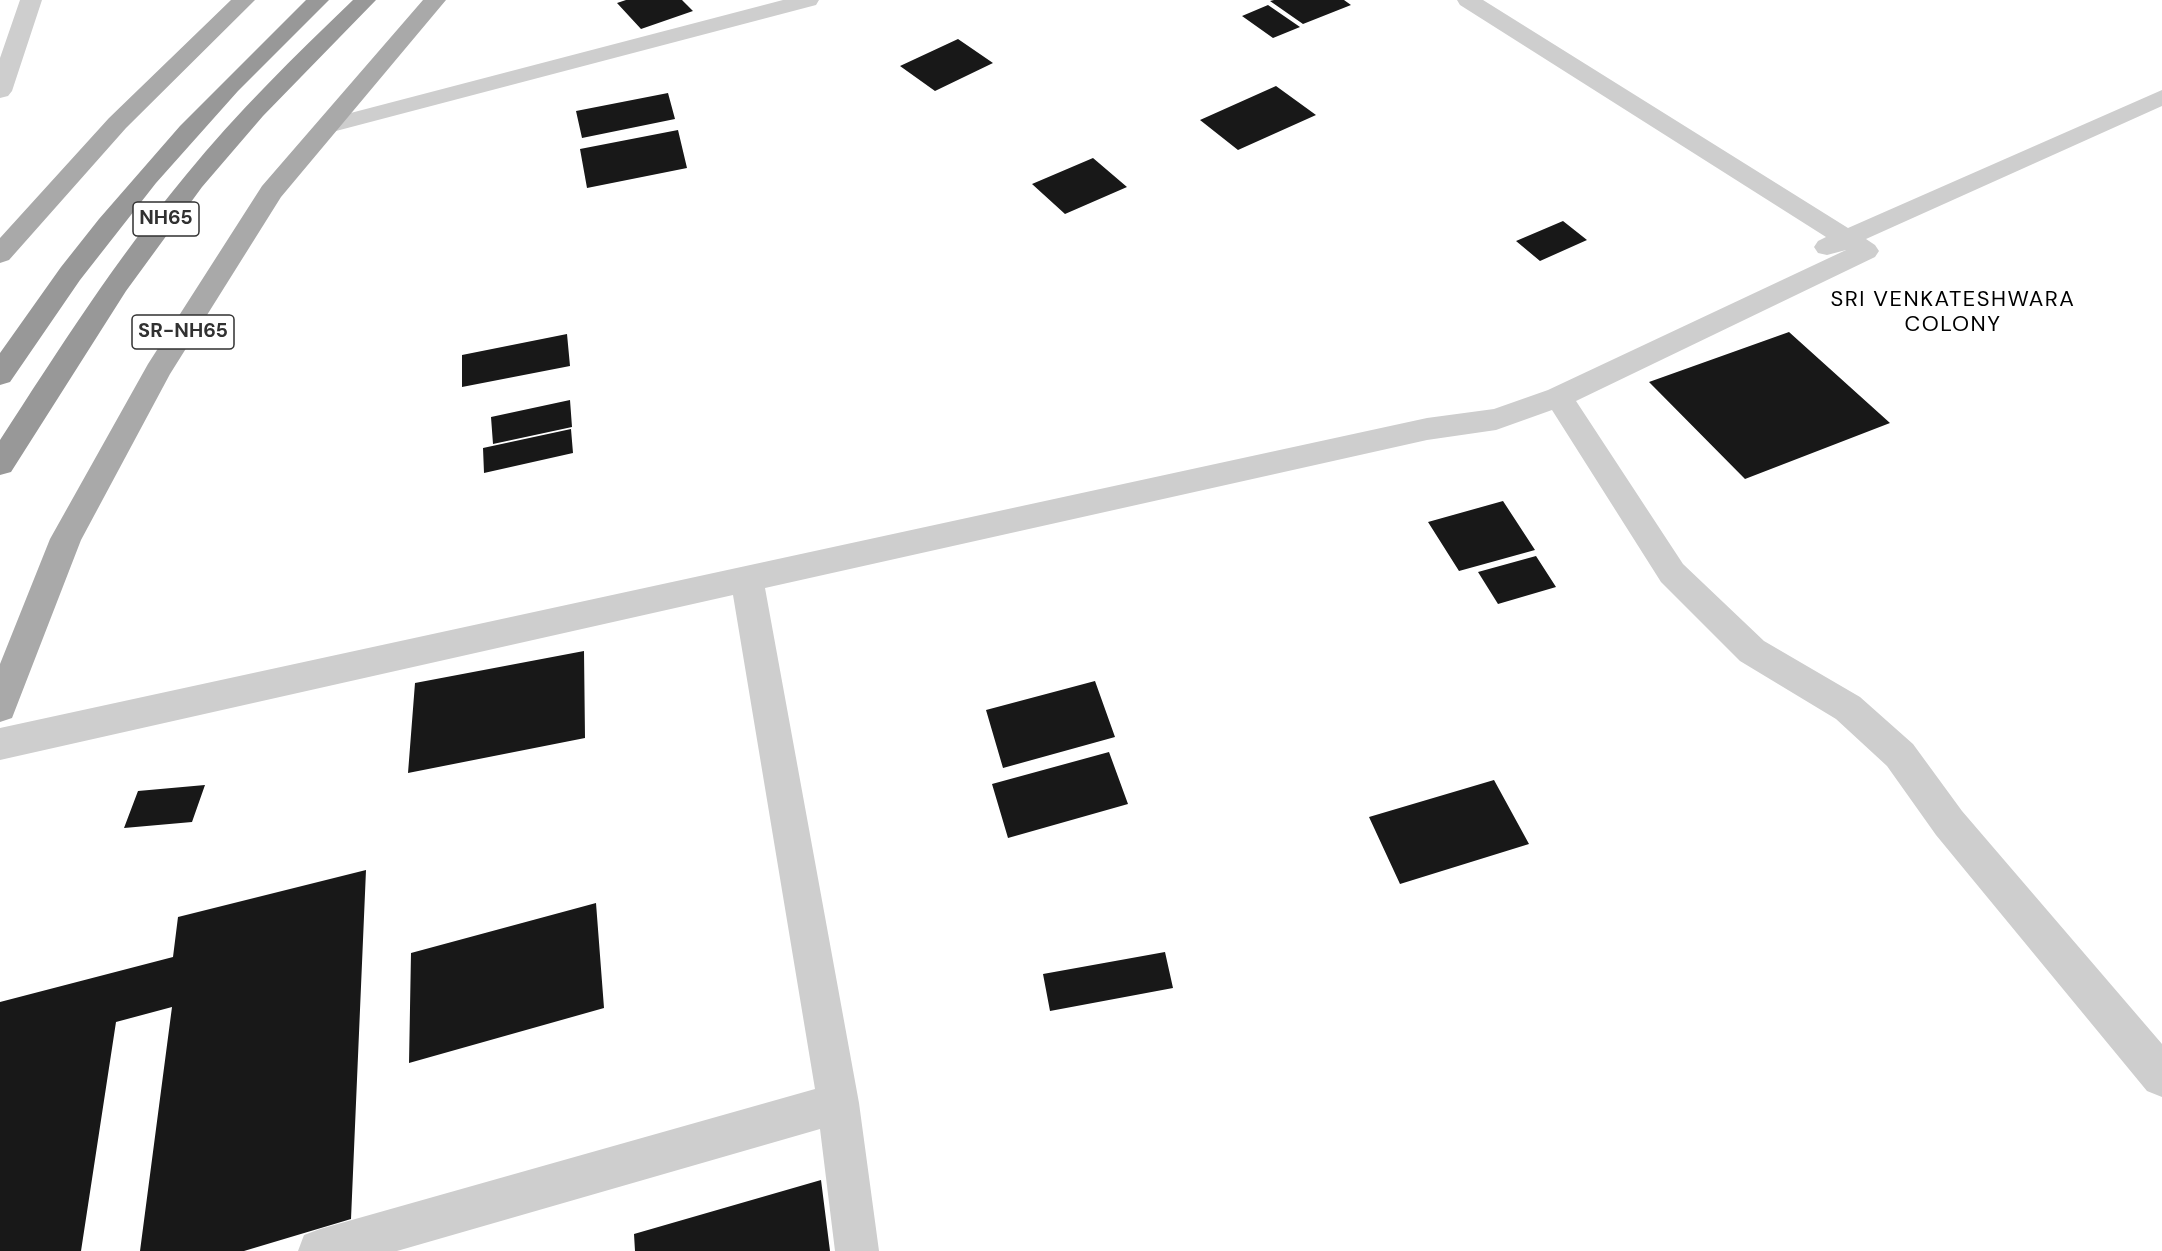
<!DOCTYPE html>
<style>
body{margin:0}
canvas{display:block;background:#fff}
</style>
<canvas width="2162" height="1251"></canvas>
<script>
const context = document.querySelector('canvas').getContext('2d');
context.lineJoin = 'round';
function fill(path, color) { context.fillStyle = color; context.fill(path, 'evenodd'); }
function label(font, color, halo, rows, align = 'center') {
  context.font = font + ' "DM Sans",sans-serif'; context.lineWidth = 6; context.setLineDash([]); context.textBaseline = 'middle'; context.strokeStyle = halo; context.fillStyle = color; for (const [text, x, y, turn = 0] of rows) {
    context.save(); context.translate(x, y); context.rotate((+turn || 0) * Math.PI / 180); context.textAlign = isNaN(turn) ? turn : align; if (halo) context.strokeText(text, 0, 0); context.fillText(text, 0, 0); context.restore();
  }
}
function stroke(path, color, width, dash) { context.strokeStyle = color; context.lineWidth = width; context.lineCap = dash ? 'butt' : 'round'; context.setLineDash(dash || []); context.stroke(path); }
fill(new Path2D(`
 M626,0h56l11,11 -52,18 -24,-26z
 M1274,0h70l7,5 -48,19 -33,-23z
 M1268,5l32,22 -27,11 -31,-22z
 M958,39l35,24 -58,28 -35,-25z
 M1276,86l40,29 -78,35 -38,-30z
 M668,93l7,26 -93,19 -6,-27z
 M678,130l9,38 -100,20 -7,-39z
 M1093,158l34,29 -62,27 -33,-30z
 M1563,221l24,19 -47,21 -24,-20z
 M1789,332l101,91 -145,56 -96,-97z
 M567,334l3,32 -108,21v-32z
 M570,400l2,27 -79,17 -2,-27z
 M571,429l2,24 -89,20 -1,-25z
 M1503,501l32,49 -76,21 -31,-49z
 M1536,556l20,31 -58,17 -20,-32z
 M584,651l1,87 -177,35 7,-90z
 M1095,681l20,56 -112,31 -17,-58z
 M1109,752l19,52 -120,34 -16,-54z
 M1494,780l35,64 -129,40 -31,-67z
 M205,785l-13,37 -68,6 14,-37z
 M366,870l-15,349 -107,32h-104l32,-244 -56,15 -35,229h-81v-249l173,-45 5,-40z
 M596,903l8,105 -195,55 2,-110z
 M1165,952l8,36 -123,23 -7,-37z
 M821,1180l9,71h-195l-1,-17z`), '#181818');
fill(new Path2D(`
 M20,0h22l-30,91 -4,5 -8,2v-40z
 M783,0h36l-3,5 -480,126 -8,2 -8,-2 -4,-5 4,-5z
 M1457,0h26l365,228 314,-138v16l-296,133 9,6 4,6 -4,6 -299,144 107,163 81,77 96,56 53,47 49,67 200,233v53l-15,-6 -211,-256 -49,-69 -51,-47 -96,-58 -79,-79 -109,-172 -56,20 -69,10 -662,148 94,515 20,148h-44l-15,-122 -423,122h-99l6,-16 16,-6 495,-140 -82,-494 -733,165v-32l1427,-310 67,-9 54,-19 298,-140 -19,5 -9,-2 -4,-6 4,-6 8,-4 -366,-232z`), '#cecece');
fill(new Path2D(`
 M231,0h24l-129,128 -117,132 -9,3v-25l109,-120z
 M423,0h23l-165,197 -111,177 -89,166 -69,178 -12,4v-58l50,-125 98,-175 114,-178z`), '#a9a9a9');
fill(new Path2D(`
 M306,0h23l-91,91 -82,92 -76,97 -70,102 -10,3v-32l61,-86 38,-48 81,-93z
 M353,0h23l-113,116 -61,71 -76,104 -115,181 -11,3v-35c59,-91 117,-182 186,-265 51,-63 109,-119 167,-175z`), '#989898');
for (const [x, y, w] of [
 [166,219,66],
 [183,332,102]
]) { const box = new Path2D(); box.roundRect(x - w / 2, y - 17, w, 34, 4.5); context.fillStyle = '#fff'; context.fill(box); stroke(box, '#313131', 1.5); }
label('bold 20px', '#313131', null, [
 ["NH65",166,219],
 ["SR-NH65",183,332]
]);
context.letterSpacing = '1.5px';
label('22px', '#000', '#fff', [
 ["SRI VENKATESHWARA",1953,300],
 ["COLONY",1953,325]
]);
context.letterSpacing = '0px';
</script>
